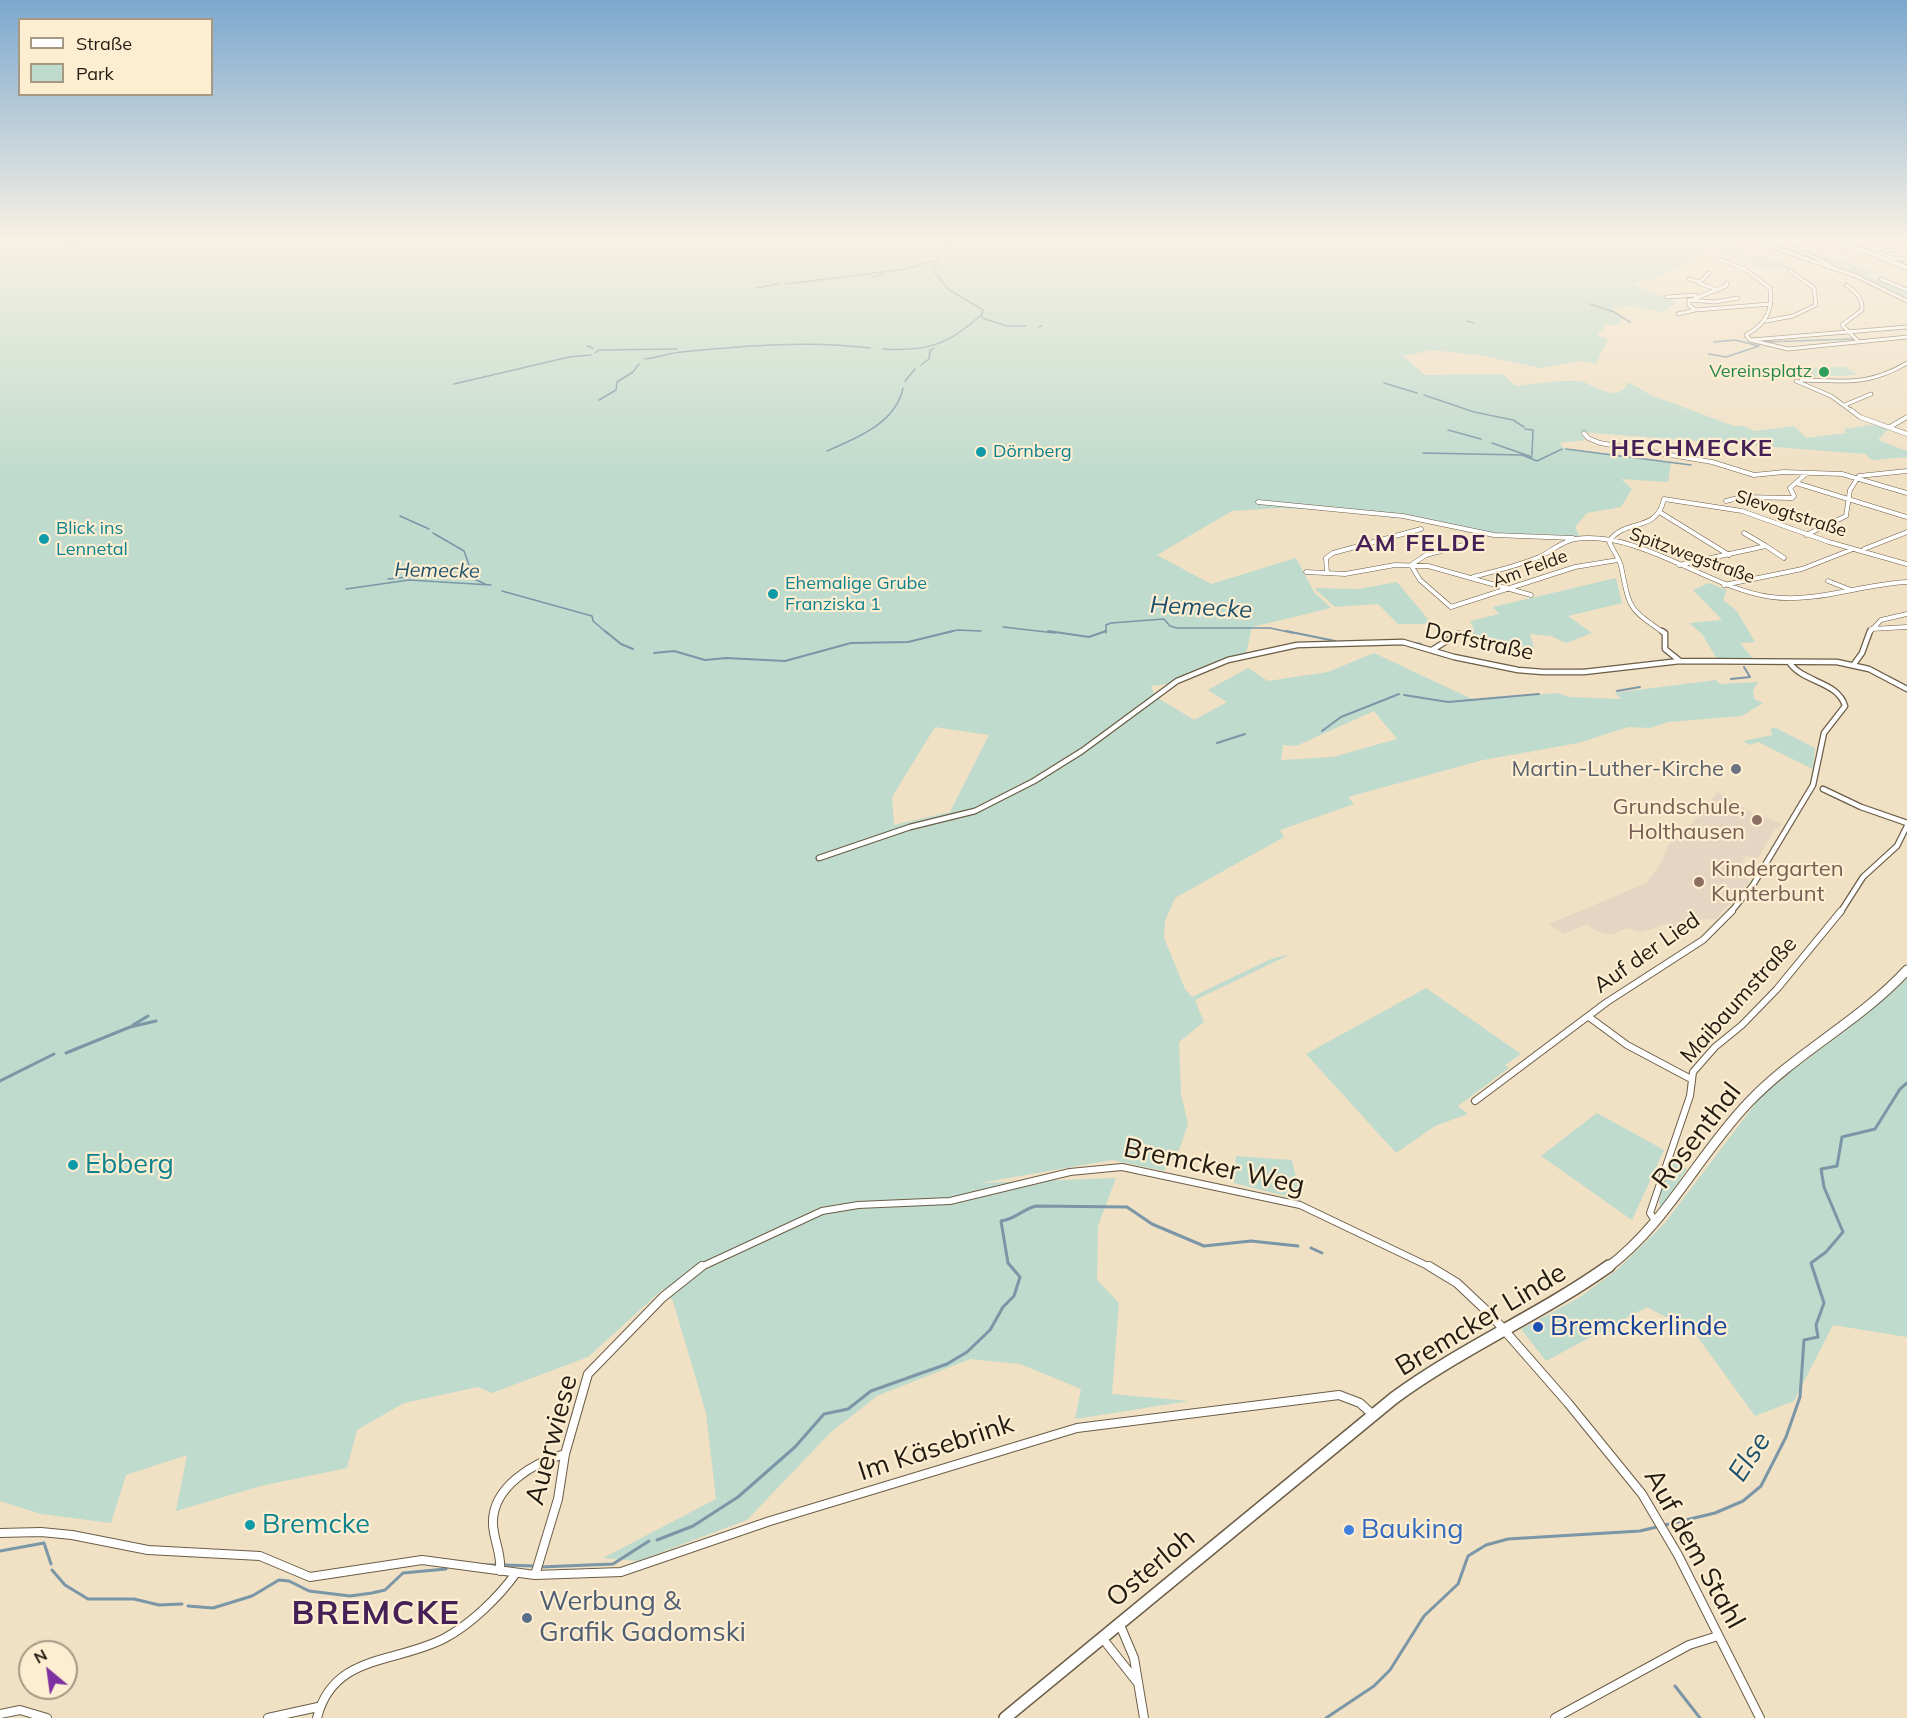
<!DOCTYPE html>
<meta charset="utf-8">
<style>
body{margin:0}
#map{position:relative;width:1907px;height:1718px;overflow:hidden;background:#f0e0c4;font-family:Mulish,sans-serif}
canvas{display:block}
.legend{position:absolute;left:18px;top:18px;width:195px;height:78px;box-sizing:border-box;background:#fdedd1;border:2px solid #a59984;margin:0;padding:8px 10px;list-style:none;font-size:18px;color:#211b11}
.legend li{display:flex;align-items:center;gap:12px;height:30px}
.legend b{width:30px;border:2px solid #a59984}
.north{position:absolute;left:18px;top:1640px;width:60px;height:60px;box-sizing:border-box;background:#fdedd1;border:2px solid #a59984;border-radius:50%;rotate:331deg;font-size:16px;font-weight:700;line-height:24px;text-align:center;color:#211b11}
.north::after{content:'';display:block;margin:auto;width:21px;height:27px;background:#7d30a1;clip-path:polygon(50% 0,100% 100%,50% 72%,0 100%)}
</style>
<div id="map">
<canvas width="1907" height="1718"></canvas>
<ul class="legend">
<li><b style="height:8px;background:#fff"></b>Straße</li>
<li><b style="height:16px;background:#bedbcd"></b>Park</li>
</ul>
<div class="north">N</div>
</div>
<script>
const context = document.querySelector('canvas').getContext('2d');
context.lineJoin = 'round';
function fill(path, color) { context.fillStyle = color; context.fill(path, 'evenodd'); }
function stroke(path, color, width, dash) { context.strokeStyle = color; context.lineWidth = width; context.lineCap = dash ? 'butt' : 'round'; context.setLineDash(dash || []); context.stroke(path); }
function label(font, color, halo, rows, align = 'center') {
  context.font = font + ' Mulish,sans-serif'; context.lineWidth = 4.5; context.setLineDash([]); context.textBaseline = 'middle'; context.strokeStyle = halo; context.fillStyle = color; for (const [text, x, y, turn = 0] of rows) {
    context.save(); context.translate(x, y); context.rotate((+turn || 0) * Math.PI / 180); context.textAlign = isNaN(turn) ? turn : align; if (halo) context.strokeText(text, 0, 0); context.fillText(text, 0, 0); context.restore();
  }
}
fill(new Path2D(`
 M1717,792l36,21 29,11 -8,7 -17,28 -11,-3 -5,9 11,4 -5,8 2,5 -33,37 -35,1 -4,3 2,9 -9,-9 -28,9 -15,-4 -16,7 -15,-4 -9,-7 -24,10 -14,-10 97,-41 15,-20 7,-17 15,-17 8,-4z`), '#e5d5c3');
fill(new Path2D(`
 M0,237h1736l-7,11 17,7h21l24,13 -28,2 -51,-22 -9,2c-12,19 -49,28 -70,34l45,19 -17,9 -29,-6 -19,2 1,3 -3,1 12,5 -3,3 2,1 -7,5 -8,-2 -10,11 11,4 -12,25 -15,-3 -41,7 -56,-12 -51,-6 -30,6 22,19 77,-1 14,12c20,-2 42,-6 62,-5 12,0 40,26 50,1l23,13 83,31h9l11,5 40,-5 12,12 41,-5 -3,-4 33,-5 13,3 -12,13 29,11v6l-35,3 -7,-6 -284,-22 4,8 -26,3 5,5 107,15 -3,19 -47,-3 11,10 -11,18 -34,6 -12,14 5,10 -38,-3h-49l-100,-21 -114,-5 -47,3 -75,44 54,29 85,-26 18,34 17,16 -79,19 -6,27 -50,15 -28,15 -17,2 4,10 39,24 33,-18 -19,-12 40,-22 20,13 60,-9 46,-19 100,47 82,-7 14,4 52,2 -8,-6 102,-13 4,4 38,-2 -5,9 1,8 9,4 -21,13 -74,6 -18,6 -22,-1 -50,16 -95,17 -135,37 6,7 -74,26 4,7 -109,61 -10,23 -1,17 21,51 7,8 79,-38 20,-5 -96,46 9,22 -25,20 2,52 7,30 -10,29 -14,18 -52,-11 -132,23 136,-5 -18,48 -1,54 22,23 -7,91 77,7 -114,18 6,-30 -61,-25 -50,-5 -93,37 -46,36 -84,88 -109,41 -35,-3 113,-59 -10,-86 -33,-112 -10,-12 -75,68 -96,36 -14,-6 -74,16 -47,27 -10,38 -86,18 -85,25 11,-56 -61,20 -15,48 -70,-9 -41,-13zM1374,711l23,28 -64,18 -52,3 2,-15 13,1zM935,727l54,8 -39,77 -56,13 -2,-28z
 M1742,237h45l15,12 50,14 46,19 -25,-9 -7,1 41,17v9l-27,-15 -31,-12 -62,-16 -18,-11z
 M1846,367l12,8 -56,2 -11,-9z
 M1616,578l6,25 -54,13 24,17 -26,10 -15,-7 -21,-2 4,14 -55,-4 -7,-11 2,-5 -4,-7 29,-7 -6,-7z
 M1397,582l35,42h-34l-20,-20 -43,3 -21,-19 45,1z
 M1709,583l18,7 -4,10 13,10 19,32 -15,1 13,16h-36l-15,-25 -13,-11 33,-3 -29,-30z
 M1774,727l41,21 -2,21 -55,-27 -8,3 -7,-4 30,-6 -3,-5z
 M1907,979v358l-74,-12 -39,76 -39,15 -61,-84 -47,-25 -101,54 -25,-32 56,-30 40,-29 47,-46 101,-133 81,-61z
 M1426,988l95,66 -16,11 4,3 -51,38 10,8 -33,12 -39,27 -90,-99z
 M1597,1113l67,37 -32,70 -91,-64z
 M1236,1156l56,4 9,40 -67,-17z
 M1669,1158l18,11 -26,39 -2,-6z`), '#bedbcd');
stroke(new Path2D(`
 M969,237l48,2
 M1032,237l2,2
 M1822,237l3,1
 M1846,243l22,7
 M70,245l12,-8
 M1876,253l12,4
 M1896,260l11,5
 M936,267l-1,-6 9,-11 3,-13
 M873,277l9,-3
 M786,284l120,-15 30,-9
 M757,288l21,-4
 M1590,304l24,8 16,10
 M982,314v4l25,8h19
 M1467,321l7,2
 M1039,327l3,-1
 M1763,342l90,-3
 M587,346l6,2
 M883,349c44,3 67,-5 99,-35l1,-4 -35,-21 -15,-19
 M595,353l4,-3 78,-1
 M1709,354l17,3 33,-11 -24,-6 -21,2
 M645,359c12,-1 24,-6 36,-7 63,-6 127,-12 189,-4
 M921,365l8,-6 1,-8 4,-3
 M905,381l10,-12
 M1384,383l33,10
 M454,384l115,-27 22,-2
 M1424,395l50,17 39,8 11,7
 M599,400l17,-10 1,-8 16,-10 6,-8
 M1525,429l8,1 -1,25
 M1448,430l33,9
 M1492,443l40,14
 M1566,449l125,16
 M827,451c30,-13 69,-28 76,-63
 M1423,453l99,2 15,6 25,-12
 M400,516l29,13
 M433,533l31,18 9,25
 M407,575l61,1 17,8
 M388,579l21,-2
 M346,589l63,-9 82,5
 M502,591l90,25 1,5 14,12
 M1003,627l52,6
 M946,633l11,-3 24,1
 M1106,633v-8l5,-2 53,-4 6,7 7,2h93l23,5`), '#7a96a7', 1.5);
stroke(new Path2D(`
 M605,631l16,13 12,5
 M1048,631l41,6 17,-6
 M1286,631l49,10
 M1415,643l6,1
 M654,653l20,-2 31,9 21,-2 59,3 66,-18 57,-1 45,-11
 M1581,670l13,-1
 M1731,679l19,-2 -6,-10
 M1617,691l23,-4
 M1404,695l44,7 91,-8
 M1322,731l19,-14 58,-23
 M1217,743l28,-9`), '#7a96a7', 2);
stroke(new Path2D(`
 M133,1025l15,-9
 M66,1053l64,-26 26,-6
 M0,1081l54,-27
 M1311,1248l11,5
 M657,1540l36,-14 45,-29 57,-50 29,-33 24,-5 23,-18 76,-27 20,-12 23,-22 13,-23 11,-11 6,-19 -12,-14 -7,-42c13,-1 22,-12 35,-15l91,1 25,17 52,22 47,-5 47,5
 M0,1551l44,-8 7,21
 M483,1565h15
 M504,1565l30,1
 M540,1567l73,-3 36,-23
 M52,1570l13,15 23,14h46l25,6 23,-1
 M188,1606l25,2 39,-12 27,-16 10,1 20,10 41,5 22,-3 13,-3 18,-17 43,-4
 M1675,1686l25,32
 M1326,1718l48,-32 16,-16 34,-54 34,-32 10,-28 18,-11 22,-6 132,-8 75,-18 28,-12 18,-15 25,-49 14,-40 4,-57 14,-3 -2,-12 8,-22 -13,-40 15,-11 17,-20 -19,-45 -3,-18 16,-3 5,-29 33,-8 25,-40 7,-6`), '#7a96a7', 3);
const minorFar4 = new Path2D(`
 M1769,237l60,27
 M1892,237l15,7
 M1766,245l90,31 51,25
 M1907,248l-28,4 16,7 12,-1
 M1719,259l27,11 24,18c3,23 -4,36 -24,47l4,5
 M1709,273l-10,10 19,7
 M1689,279l10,3
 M1881,279l26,11
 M1846,285c9,6 17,13 16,25l-20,15 17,17
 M1667,297l29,-2
 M1689,300l26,2 23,-4
 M1695,310l-6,-5v-4l37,-15 1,-3
 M1678,314l17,-4 76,-6
 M1766,321l27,-5 23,-11 -2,-17 -24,-17
 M1750,340l38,9 119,-12
 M1751,340l156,-13
 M1801,380c43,1 68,6 106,-17
 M1796,381l35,15 22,16
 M1845,405l26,-11`);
const minorFar3 = new Path2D(`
 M1851,410l9,7 47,17
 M1890,427l17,-10
 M1584,433l4,5 12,5 112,19 42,13 30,-3 58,2 65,19
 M1796,483l111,34
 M1726,501l16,-4 50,1 2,-2 -4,-8 17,-15
 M1258,502l145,14 91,19 79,3
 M1661,513l68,42
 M1806,535l40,-19 4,-26 9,-14 48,-5
 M1766,546l18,12
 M1864,549l43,-17
 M1411,565l9,15 31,27 124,-40 43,-7
 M1411,565l15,-10 45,-12
 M1679,565l87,-19 -22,-13
 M1306,572l39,2 50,-9 33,1 103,29
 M1327,573l-1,-15 7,-5 88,-24
 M1473,577c22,-6 45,-11 66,-20 12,-5 23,-16 36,-18 66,-9 132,49 196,58 46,6 91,-13 136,-15
 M1828,581l23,9
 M1724,585l78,-16 51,-20
 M1871,629l36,-2
 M1664,633c-37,-26 -34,-24 -43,-67 -2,-9 -9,-16 -12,-25 18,-24 47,-7 55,-42l78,12 87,31 78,22
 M1869,633l12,-13 26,-6`);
const minorFar2 = new Path2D(`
 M1662,631l3,2v16l15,12
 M1432,650l26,-16
 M1854,664l8,-11 8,-22
 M1823,789l38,18 46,16
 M819,858l91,-31 65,-16 59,-30 48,-30 95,-70 51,-21 69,-15 106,-3 51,15 64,13 25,2h41l96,-11 157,1 32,7 38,20
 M1730,913l23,-28 60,-100 11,-52 21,-27c-7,-25 -42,-23 -56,-44
 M1840,913l23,-36 34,-31 10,-20`);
const minorFar1 = new Path2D(`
 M1589,1017l38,28 64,34
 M1475,1101l132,-99 96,-62 29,-29
 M1656,1222l-6,-9 40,-117 3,-24 22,-25 27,-22 35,-36 64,-78
 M699,1268l123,-57 36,-6 92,-4 120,-29 52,-5 178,38 132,63`);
const minor = new Path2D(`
 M1429,1266l28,17 34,32 77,88 74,91 36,61 82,163
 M0,1533l41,-1 31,3 76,15 112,6 50,21 112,-17 113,15 86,-3 149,-51 307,-93 262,-33 21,8 12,11
 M500,1571c2,-16 -6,-30 -7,-46 -2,-38 41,-63 72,-71
 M535,1575l23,-76 7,-45 23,-80 75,-77 39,-31
 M1120,1625l14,33 10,60
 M1103,1639l34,43
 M0,1714l20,-4 27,8
 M268,1718l50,-11
 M317,1718c16,-65 79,-54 128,-80 26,-14 54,-41 71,-65
 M1555,1718l134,-73 29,-9`);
const secondaryFar2 = new Path2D(`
 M1813,237l55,15 39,16`);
const secondaryFar1 = new Path2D(`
 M1607,1268c60,-45 91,-113 142,-166 48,-50 111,-81 158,-132`);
const secondary = new Path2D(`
 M1005,1718l389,-320c68,-50 146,-83 215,-132`);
stroke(minorFar4, '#6b5d46', 4.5);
stroke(minorFar3, '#6b5d46', 5);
stroke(minorFar2, '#6b5d46', 7);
stroke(minorFar1, '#6b5d46', 8);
stroke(minor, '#6b5d46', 10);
stroke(secondaryFar2, '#6b5d46', 6);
stroke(secondaryFar1, '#6b5d46', 11);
stroke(secondary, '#6b5d46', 14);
stroke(minorFar4, '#fff', 3);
stroke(minorFar3, '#fff', 4);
stroke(minorFar2, '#fff', 4.5);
stroke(minorFar1, '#fff', 6);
stroke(minor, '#fff', 8);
stroke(secondaryFar2, '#fff', 4.5);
stroke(secondaryFar1, '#fff', 9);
stroke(secondary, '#fff', 11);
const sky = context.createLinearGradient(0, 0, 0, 478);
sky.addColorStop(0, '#7ca8ce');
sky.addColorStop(0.5, '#f8f1e4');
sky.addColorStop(1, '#f8f1e400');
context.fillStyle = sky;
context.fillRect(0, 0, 1907, 478);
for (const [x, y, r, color] of [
 [1824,372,6,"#2e9e5b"],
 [981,452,6,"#0f9aa8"],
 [44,539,6,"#0f9aa8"],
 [773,594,6,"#0f9aa8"],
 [1736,769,6,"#6b7280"],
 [1757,820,6,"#8d6e63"],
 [1699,882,6,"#8d6e63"],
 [73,1165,6,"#0f9aa8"],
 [1538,1327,6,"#1a4fb4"],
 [250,1525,6,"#0f9aa8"],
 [1349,1530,6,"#3f7fe0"],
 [527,1618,6,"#5c6f8a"]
]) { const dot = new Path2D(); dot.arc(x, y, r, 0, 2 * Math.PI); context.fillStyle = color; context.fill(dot); stroke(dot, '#fdedd1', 2); }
label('18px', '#27864d', '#fdedd1', [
 ["Vereinsplatz",1812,372]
], 'right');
label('18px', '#0d838f', '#fdedd1', [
 ["Dörnberg",993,452],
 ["Blick ins",56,529],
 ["Lennetal",56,550],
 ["Ehemalige Grube",785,584],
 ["Franziska 1",785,605]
], 'left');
label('18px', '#211b11', '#fdedd1', [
 ["Slevogtstraße",1791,514,18],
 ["Spitzwegstraße",1692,556,20],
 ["Am Felde",1530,569,-20]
]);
label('italic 20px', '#1d516c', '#fdedd1', [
 ["Hemecke",437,571,1]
]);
label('22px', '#211b11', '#fdedd1', [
 ["Dorfstraße",1479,642,12],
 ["Auf der Lied",1647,953,-35],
 ["Maibaumstraße",1739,1000,-48]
]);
label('22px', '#5b616d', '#fdedd1', [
 ["Martin-Luther-Kirche",1724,769]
], 'right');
label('22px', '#785e54', '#fdedd1', [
 ["Grundschule,",1745,807],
 ["Holthausen",1745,832],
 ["Kindergarten",1711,869,"left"],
 ["Kunterbunt",1711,894,"left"]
], 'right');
context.letterSpacing = '1.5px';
label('bold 24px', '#452057', '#fdedd1', [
 ["HECHMECKE",1692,449],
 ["AM FELDE",1421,544]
]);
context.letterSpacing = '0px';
label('italic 24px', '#1d516c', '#fdedd1', [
 ["Hemecke",1201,608,3]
]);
label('27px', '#211b11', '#fdedd1', [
 ["Rosenthal",1697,1136,-52],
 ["Bremcker Weg",1214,1167,12],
 ["Bremcker Linde",1481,1320,-31],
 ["Auerwiese",552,1440,-75],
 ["Im Käsebrink",936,1448,-18],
 ["Auf dem Stahl",1694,1549,61],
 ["Osterloh",1151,1568,-40]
]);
label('27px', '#0d838f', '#fdedd1', [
 ["Ebberg",85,1165],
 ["Bremcke",262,1525]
], 'left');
label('27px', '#164399', '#fdedd1', [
 ["Bremckerlinde",1550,1327]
], 'left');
label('27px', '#366cbe', '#fdedd1', [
 ["Bauking",1361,1530]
], 'left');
label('27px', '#4e5e75', '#fdedd1', [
 ["Werbung &",539,1602],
 ["Grafik Gadomski",539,1633]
], 'left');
label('italic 28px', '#1d516c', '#fdedd1', [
 ["Else",1750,1457,-57]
]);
context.letterSpacing = '1.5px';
label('bold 33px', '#452057', '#fdedd1', [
 ["BREMCKE",376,1614]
]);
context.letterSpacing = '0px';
</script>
